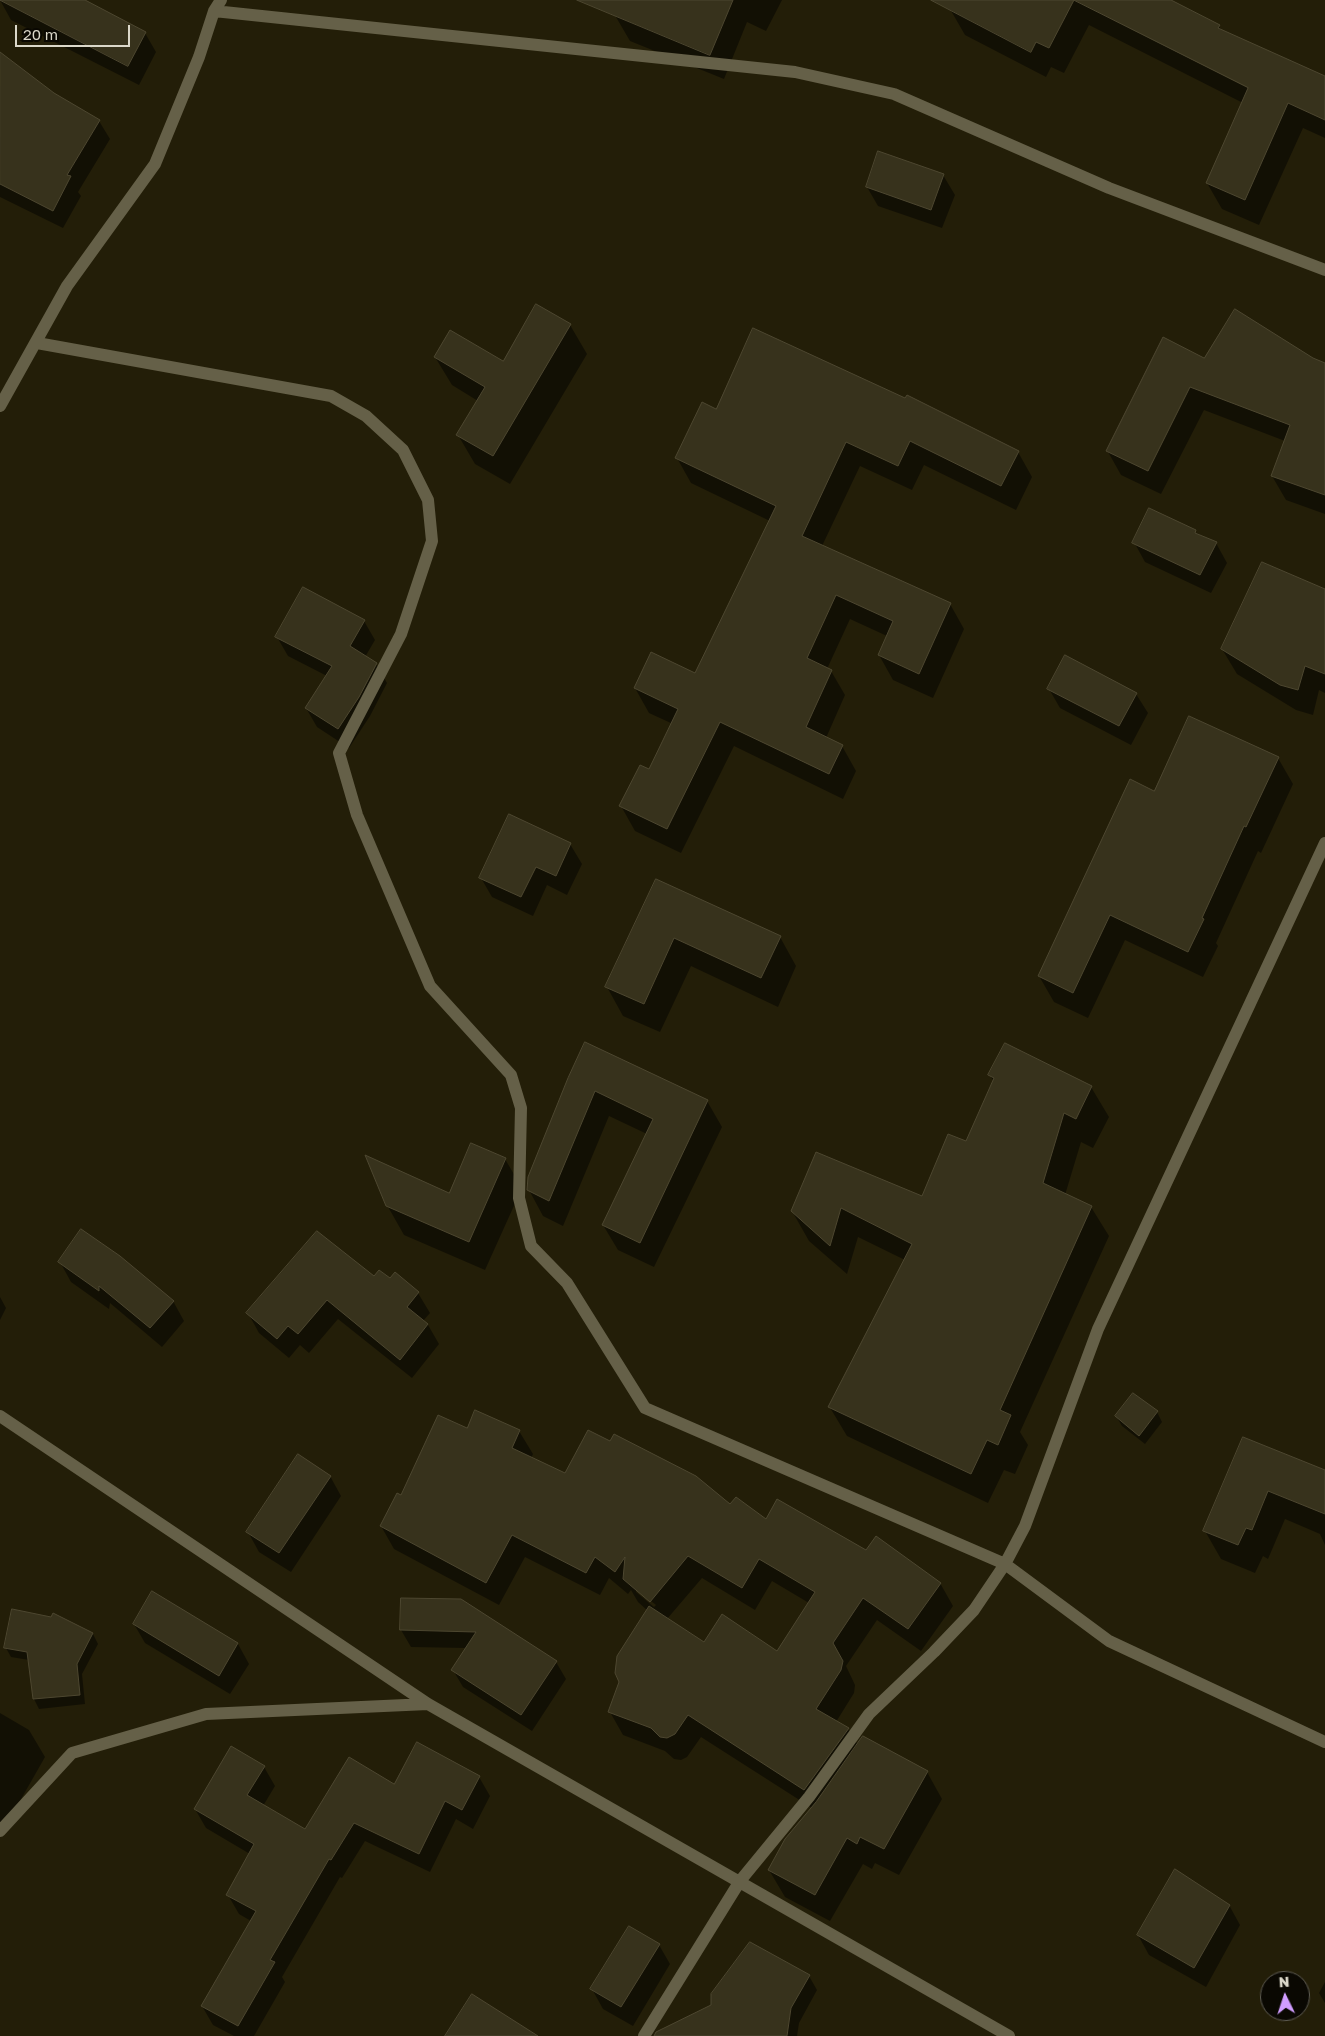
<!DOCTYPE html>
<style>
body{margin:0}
#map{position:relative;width:1325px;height:2036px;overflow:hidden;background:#231e08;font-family:"Golos Text",sans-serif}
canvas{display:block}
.north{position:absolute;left:1260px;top:1971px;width:50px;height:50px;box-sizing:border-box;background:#0a0802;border:1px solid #5e5b52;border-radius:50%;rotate:356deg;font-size:14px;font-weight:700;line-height:20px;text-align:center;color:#dbd8ca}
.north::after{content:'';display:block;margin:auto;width:18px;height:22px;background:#d09dff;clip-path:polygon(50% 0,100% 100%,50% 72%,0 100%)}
.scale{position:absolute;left:15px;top:25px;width:115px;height:22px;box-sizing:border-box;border:2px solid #dbd8ca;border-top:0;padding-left:6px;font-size:15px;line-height:18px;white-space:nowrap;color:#dbd8ca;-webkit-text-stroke:4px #0a0802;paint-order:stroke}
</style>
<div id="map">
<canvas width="1325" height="2036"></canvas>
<div class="north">N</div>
<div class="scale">20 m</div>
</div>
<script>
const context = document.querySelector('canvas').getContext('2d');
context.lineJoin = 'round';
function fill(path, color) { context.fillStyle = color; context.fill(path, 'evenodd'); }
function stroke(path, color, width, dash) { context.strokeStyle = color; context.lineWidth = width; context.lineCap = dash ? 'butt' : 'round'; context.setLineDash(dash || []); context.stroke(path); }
fill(new Path2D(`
 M0,0h83l62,33 11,19 -17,33 -128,-65z
 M622,0h160l-16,31 -19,-9 -23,57 -94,-38 -14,-24z
 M954,0h214l51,26 3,6 103,46v60l-22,-10 -44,97 -37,-16 -15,-26 36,-80 -154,-78 -25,48 -13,-6 -5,10 -81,-42 -15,-26z
 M0,53l54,41 45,27 11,18 -32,53 3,4 -18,32 -63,-31z
 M943,175l12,20 -13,33 -64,-22 -11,-19z
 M570,325l17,29 -77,130 -35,-20 -17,-29 20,-34 -26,-16 -17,-28 68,5z
 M1204,359h108l13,5v150l-39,-14 -14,-24 13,-35 -81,-31 -43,84 -40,-19 -14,-25z
 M716,410l302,42 14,25 -16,33 -92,-45 -12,25 -52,-24 -38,80 128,58 14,25 -31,69 -40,-18 -14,-25 8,-19 -37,-17 -23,50 4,2 14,24 -19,43 16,8 14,25 -13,28 -109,-53 -53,107 -46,-22 -14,-25 28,-35 24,-47 -24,-11 -14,-25 60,-13 75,-154 -79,-38 -14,-25z
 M1149,509l67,34 11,20 -16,30 -66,-31 -11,-20z
 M1325,591v102l-6,-3 -6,25 -17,-5 -59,-36 -15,-25z
 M364,621l11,19 -10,17 11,7 11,19 -17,33 -21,32 -32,-21 -11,-19 21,-32 -39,-20 -11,-19z
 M1049,689l87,5 12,19 -17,32 -71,-37z
 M1278,758l15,26 -32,69 -3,-2 -42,92 2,3 -15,31 -78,-37 -37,78 -34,-16 -15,-26 116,-184z
 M570,844l12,20 -15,31 -20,-10 -14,31 -41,-19 -11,-19z
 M656,881l124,56 16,29 -18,41 -87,-41 -31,66 -37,-16 -16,-29z
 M990,1075l101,12 18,30 -16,31 -12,-6 -16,53 26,12 18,29 -89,196 8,13 -13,29 -11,-4 -16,33 -141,-67 -18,-30 76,-146 -47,-23 -11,37 -38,-33 -17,-30 131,-13 43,-56 28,-60z
 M569,1079l138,22 15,26 -68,140 -36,-17 -15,-25 44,-91 -38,-18 -46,110 -20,-10 -14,-26z
 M505,1159l17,29 -37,82 -81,-35 -17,-30 63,-11z
 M60,1262l113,39 11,20 -22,26 -52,-44 -1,6 -38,-27z
 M395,1274l23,19 12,20 -7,8 5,4 11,19 -27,34 -74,-59 -29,34 -9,-8 -11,13 -30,-25 -11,-20 126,-35 16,2z
 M0,1297l6,11 -6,12z
 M1157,1412l5,10 -17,22 -23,-18 -6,-10z
 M468,1430l51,1 14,23 -2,4 35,16 164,32 36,14 100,32 74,31 13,23 -32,45 -44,-31 -31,46 9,19 -1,8 -18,29 12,7 10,16 69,27 15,27 -43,76 -24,-12 -3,6 -9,-5 -33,57 -45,-24 -16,-27 43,-62 -111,-71 -14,20 -6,3 -7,-1 -9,-8 -42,-16 -13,-23 38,-101 -10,-9 -7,-12 -3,4 -19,-16 -9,17 -75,-38 -26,48 -105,-56 -13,-23 21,-29zM702,1578l53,32 17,-29 37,22 -31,49 -73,-9 -38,-24zM636,1589l20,16 -2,2 -18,-15z
 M1243,1438l82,34v73l-5,-11 -35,-15 -17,40 -5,-3 -8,17 -34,-14 -16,-28z
 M330,1476l11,20 -50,76 -32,-20 -11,-20z
 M153,1593l85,51 11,20 -19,30 -85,-51 -11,-19z
 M402,1599l154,63 10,17 -34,52 -69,-44 -10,-17 14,-22 -56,-1 -10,-17z
 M54,1615l39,19 5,10 -16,30 3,30 -46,5 -5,-10 -5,-39 -18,-3 -5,-9 46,-30z
 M0,1713l29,17 16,27 -45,79z
 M264,1767l11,19 -12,20 42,25 89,-45 85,-9 11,19 -17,33 -17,-10 -26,53 -65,-31 -23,37 -2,-1 -58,100 3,5 -31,54h-20l-21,-11 -11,-19 49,-85 -12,-7 -11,-19 22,-41 -44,-26 -11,-19z
 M1229,1905l11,20 -34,62 -57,-32 -11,-20z
 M659,1945l11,19 -37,62 -30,-17 -11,-20z
 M809,1976l8,14 -18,33 -2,13h-120z
 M1325,1982v21l-6,-10z`), '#0007');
const building = new Path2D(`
 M0,0h85l61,32 -18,34z
 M577,0h156l-23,55z
 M931,0h143l-25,48 -13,-6 -5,10z
 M1074,0h97l49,25 -2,3 107,48v44l-37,-17 -43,97 -39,-17 42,-95z
 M0,52l54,41 46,27 -33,55 4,1 -18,35 -53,-27z
 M878,151l66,23 -13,36 -65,-23z
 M536,304l35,20 -78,132 -37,-21 29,-48 -51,-30 16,-27 53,31z
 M1235,309l78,49 12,5v132l-54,-19 19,-51 -100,-38 -42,84 -42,-20 57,-114 41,21z
 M753,328l152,70 2,-3 112,56 -18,35 -91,-45 -12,25 -52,-24 -44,94 149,67 -32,71 -41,-19 15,-34 -57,-26 -29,63 25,12 -26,57 37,18 -14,29 -109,-52 -53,107 -48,-23 21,-41 9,4 29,-60 -44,-21 17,-36 44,21 81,-167 -101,-48 27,-56 14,7z
 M1149,508l47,22 -1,3 22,9 -17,33 -68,-32z
 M1262,562l63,27v85l-20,-8 -7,24 -18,-5 -59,-36z
 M303,587l62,33 -15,26 27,17 -18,34 -21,32 -33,-21 27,-42 -57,-29z
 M1065,655l72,38 -18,33 -72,-37z
 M1189,716l90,41 -33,70 -2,-1 -42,92 2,1 -16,33 -78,-37 -37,78 -35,-17 92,-197 24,12z
 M509,814l62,29 -15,33 -20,-9 -15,30 -42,-19z
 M656,879l125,57 -20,42 -87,-40 -30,66 -39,-17z
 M585,1042l123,58 -68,143 -38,-18 51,-106 -58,-28 -46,110 -22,-11 1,-13 40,-99z
 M1005,1043l87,43 -16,33 -12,-6 -21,70 49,23 -92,204 11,5 -13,30 -11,-5 -16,34 -143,-67 84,-163 -71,-36 -11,38 -39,-35 25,-59 106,44 26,-62 18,7 28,-63 -6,-3z
 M471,1143l35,15 -37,84 -83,-36 -21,-51 84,38z
 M81,1229l39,27 54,45 -24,27 -51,-42v5l-41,-29z
 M317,1231l57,45 5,-6 11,8 5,-6 24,20 -12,15 21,17 -28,36 -73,-60 -29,34 -10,-8 -11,13 -31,-26z
 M1133,1393l25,18 -19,25 -24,-20z
 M475,1410l45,20 -8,18 53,25 23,-43 22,11 4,-7 82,42 34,28 6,-7 30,22 11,-20 89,51 10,-14 65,47 -33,46 -45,-31 -30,45 10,18 -2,9 -25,39 33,19 -45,62 -116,-75 -13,19 -8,4 -7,-1 -9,-9 -43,-16 11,-30 -4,-9 2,-17 32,-50 55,36 18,-28 55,37 38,-59 -56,-33 -17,29 -54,-32 -38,46 -27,-23 2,-22 -10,15 -20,-15 -9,16 -74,-38 -26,48 -106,-57 17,-33 4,2 37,-80 29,13z
 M1243,1437l82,33v44l-57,-23 -16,39 -6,-2 -8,17 -35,-14z
 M298,1454l33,22 -52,77 -33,-21z
 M152,1591l86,52 -19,33 -86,-52z
 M401,1598l60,1 96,62 -36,54 -70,-45 25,-38 -76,-2z
 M12,1609l39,8 2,-4 40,20 -16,31 3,31 -47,4 -6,-47 -23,-4z
 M863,1736l65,35 -44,78 -24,-12 -3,7 -10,-6 -32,57 -47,-25 17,-31 31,-37z
 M417,1742l63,34 -18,34 -17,-9 -26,53 -65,-31 -23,37 -2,-1 -59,101 5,2 -37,64 -37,-20 55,-95 -30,-16 28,-51 -60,-35 37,-63 34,20 -18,29 58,34 44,-72 45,27z
 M1175,1869l55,36 -36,63 -57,-33z
 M629,1926l31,18 -39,63 -31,-18z
 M750,1942l60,33 -19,33 -4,28h-133l2,-4 55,-27v-11z
 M472,1994l66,42h-93z`);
fill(building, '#37321c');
stroke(building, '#4d4730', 1);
stroke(new Path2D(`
 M214,11l581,61 99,22 215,94 216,82
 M37,343l294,53 35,20 37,34 25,50 4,41 -31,93 -62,119 18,62 73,171 81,89 10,33 -2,90 12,48 36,37 78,125 360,156 104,77 216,101
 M0,406l67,-120 88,-122 44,-107 15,-46 7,-11
 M0,1416l428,288 581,332
 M0,1831l72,-78 134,-39 222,-10
 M644,2036l96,-155 69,-84 60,-83 65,-62 40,-42 31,-46 20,-38 73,-197 227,-486`), '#656048', 12);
</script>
